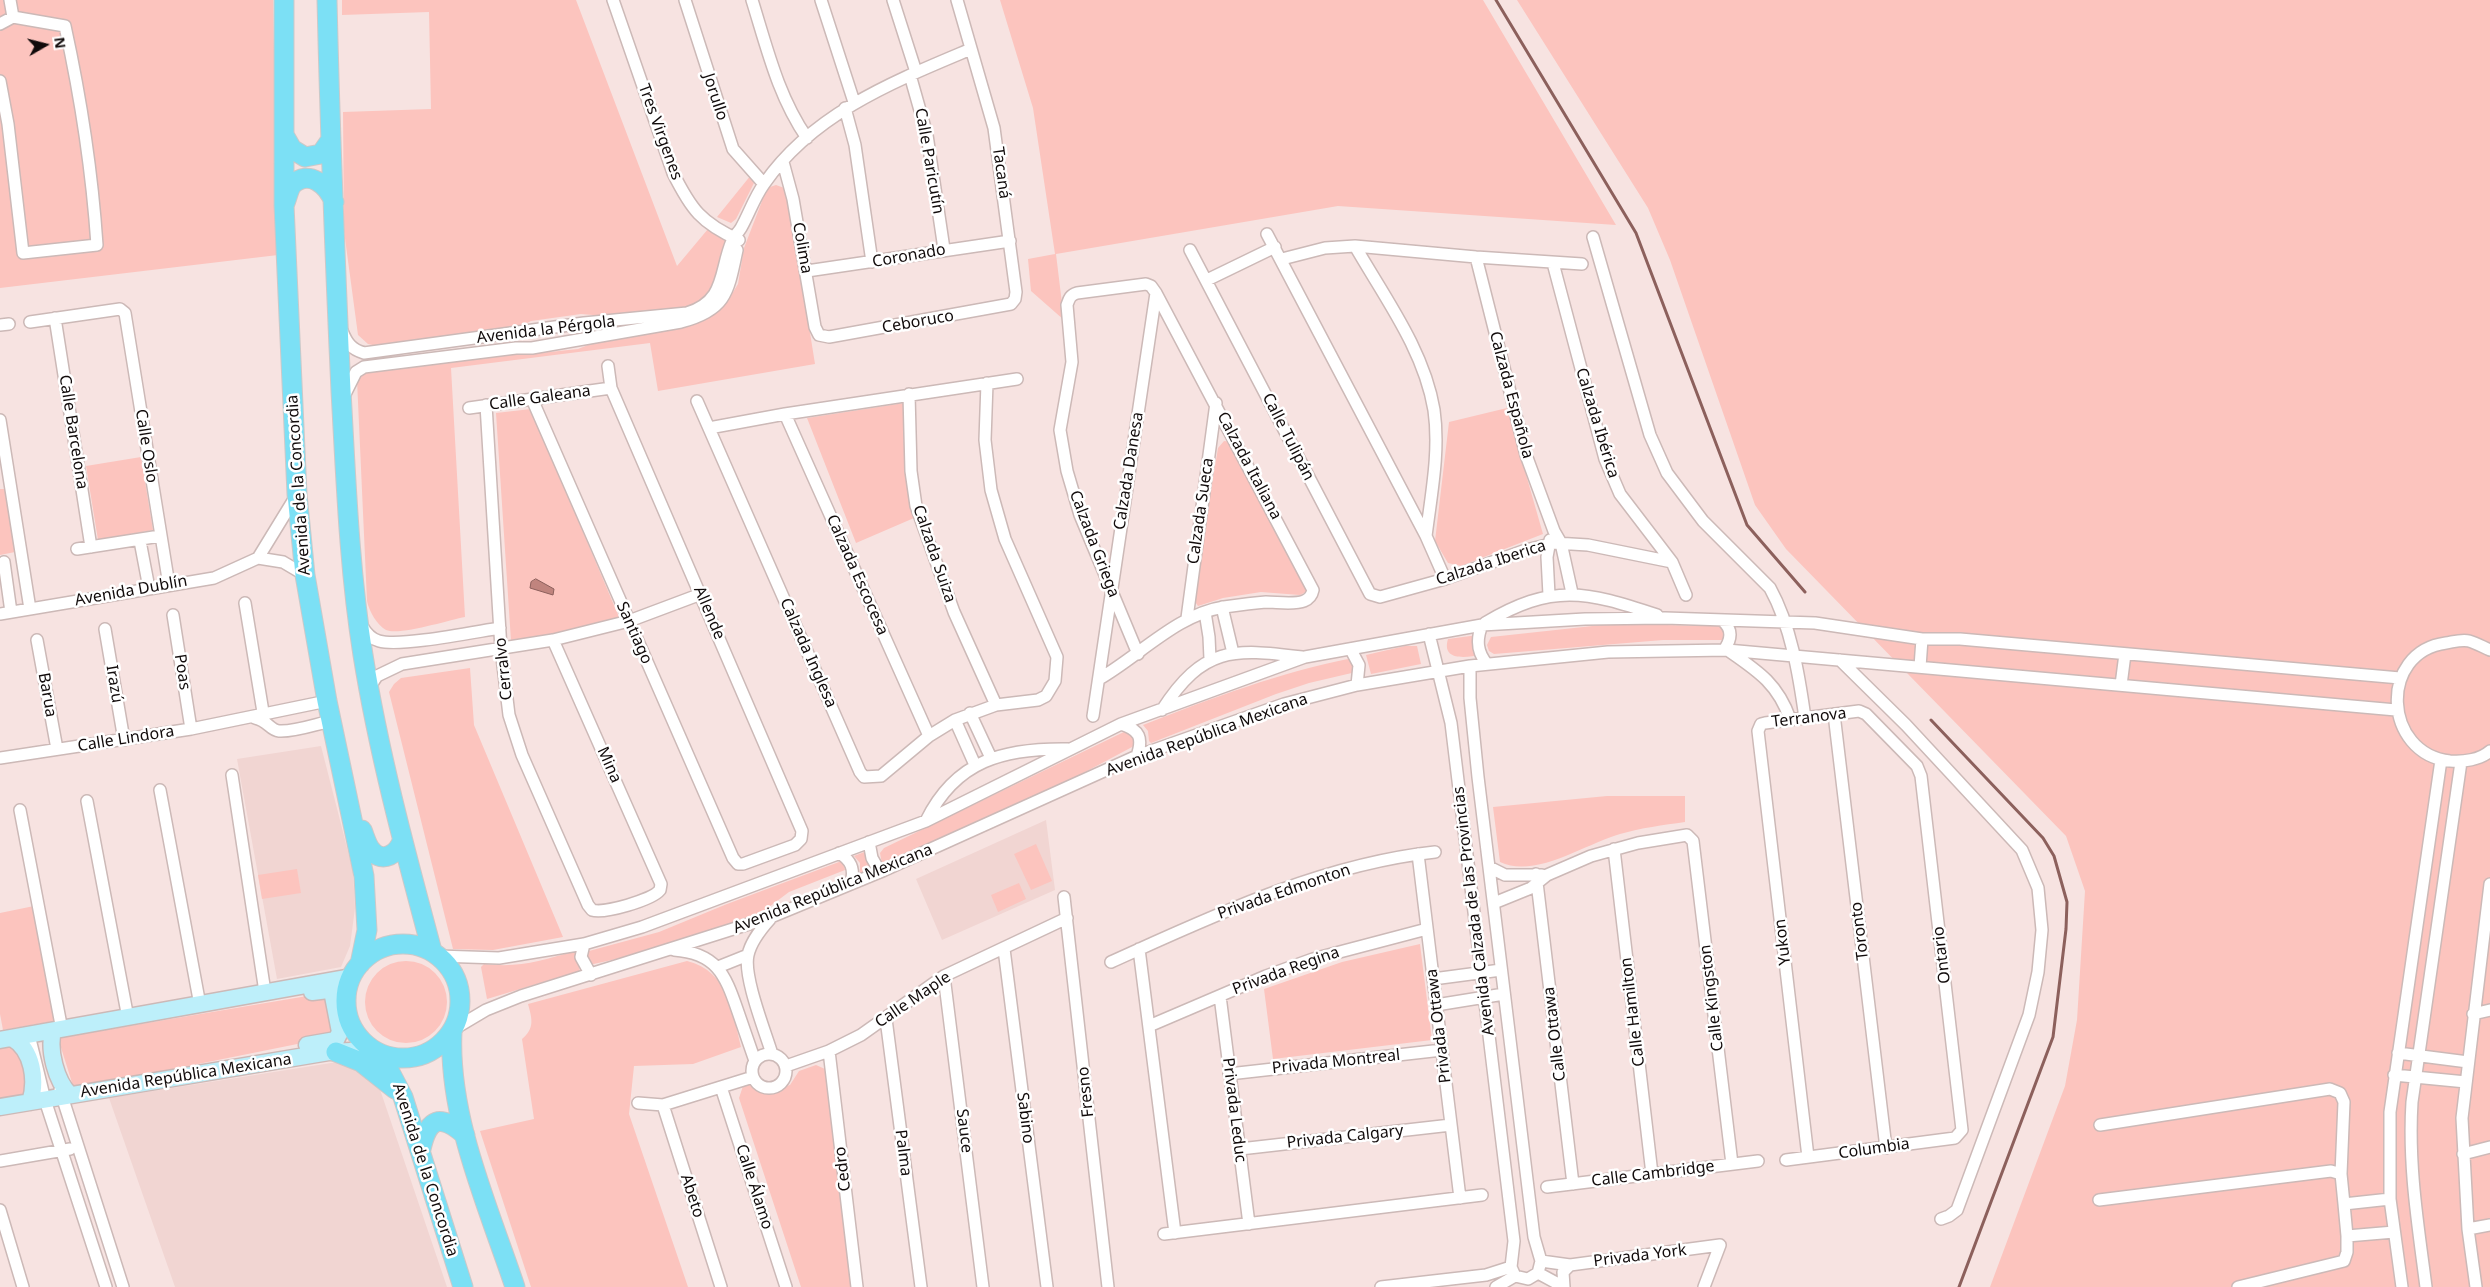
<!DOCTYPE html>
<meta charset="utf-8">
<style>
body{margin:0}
#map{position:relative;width:2490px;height:1287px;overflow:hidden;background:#f7e3e1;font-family:"Noto Sans",sans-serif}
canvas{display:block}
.north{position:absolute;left:20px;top:20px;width:50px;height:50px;-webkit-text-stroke:4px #fff;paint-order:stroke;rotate:82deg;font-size:14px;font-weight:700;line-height:20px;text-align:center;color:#110b0b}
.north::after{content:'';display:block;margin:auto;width:18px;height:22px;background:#110b0b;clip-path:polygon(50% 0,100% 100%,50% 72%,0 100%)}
</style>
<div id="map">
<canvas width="2490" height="1287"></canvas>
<div class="north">N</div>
</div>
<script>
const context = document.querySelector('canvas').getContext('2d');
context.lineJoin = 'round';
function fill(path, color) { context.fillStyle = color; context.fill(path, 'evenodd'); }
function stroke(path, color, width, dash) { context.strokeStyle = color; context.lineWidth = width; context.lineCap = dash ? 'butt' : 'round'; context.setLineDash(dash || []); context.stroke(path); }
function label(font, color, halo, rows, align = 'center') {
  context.font = font + ' "Noto Sans",sans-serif'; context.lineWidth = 5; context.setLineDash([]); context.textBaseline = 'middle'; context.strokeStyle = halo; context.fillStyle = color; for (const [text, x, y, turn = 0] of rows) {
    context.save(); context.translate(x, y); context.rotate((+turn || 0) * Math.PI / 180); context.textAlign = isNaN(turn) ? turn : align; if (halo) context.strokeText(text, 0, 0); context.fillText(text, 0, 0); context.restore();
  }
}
fill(new Path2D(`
 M321,746l32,125 2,37 -5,38 -9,21 -64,12 -40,-220z
 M1046,820l9,70 -113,50 -26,-61z
 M369,1057l78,230h-272l-66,-189z`), '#f1d5d2');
fill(new Path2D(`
 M0,0h273l5,255 -278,33z
 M342,0h234l101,266 31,-37 18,9 1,6 -16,50 -22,14 -73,9 -35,-3 -50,7 -19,10 -131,16 -13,-3 -10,-9 -14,-104 -1,-119 88,-3 -2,-97 -87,3z
 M1000,0h483l133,225 -278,-19 -282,48 8,66 -33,-29 -3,-32 27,-5 -22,-146z
 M1517,0h973v1287h-500l75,-201 12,-66 8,-129 -19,-55 -280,-287 -31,-44 -85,-245 -22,-52z
 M751,175l3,8 -18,36 -5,4 -14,-6z
 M776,185l11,4 28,175 -157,27 -8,-48 -199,25 14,249c-16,3 -66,19 -79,13 -9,-5 -17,-19 -19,-29l-10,-221 16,-13 149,-17 18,3 38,-4 35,-14 89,-14 13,-7 12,-12 11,-18 6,-36 23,-60z
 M904,403l10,115 -58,25 -49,-125z
 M1507,408l36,126 -82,32 -13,-3 -13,-22 14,-119z
 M531,409l88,208 -57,17 -51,7 -15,-228z
 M1224,441l7,1 77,143 -2,7 -6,3 -39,-3 -38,6 -25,8 -5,-7 25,-151z
 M141,457l12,73 -55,10 -12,-74z
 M0,489h5l10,63 -15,3z
 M1611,624l108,2 6,2 1,8 -3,4h-60l-169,14 -5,-3 -2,-6 4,-8z
 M1478,635l2,20c-12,2 -39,7 -32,-16z
 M1405,646h12l4,18 -50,10 -5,-19z
 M1353,658l3,14 -47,11 -33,11 -125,49 -2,-2 -1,-10 -5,-6c69,-27 138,-53 210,-67z
 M470,668l4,57 89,212 -70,13 -40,-1 -64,-257 5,-8 7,-6z
 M1128,730l5,1 1,15 -109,58 -139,61 -4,-1 -2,-11 4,-5z
 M1607,796h78v26c-22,3 -44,6 -65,12 -35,10 -85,45 -120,28l-7,-55z
 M1036,844l16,37 -21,9 -17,-36z
 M867,851l5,19 -12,5v-12l-6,-7z
 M839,862h4l2,8 -56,22 -28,21 -122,41 -50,11 -2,-7 2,-7 70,-19 68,-28z
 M297,869l4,24 -39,6 -4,-24z
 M1019,883l7,16 -28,13 -7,-17z
 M34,906l20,115 -51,9 -3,-16v-101z
 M1420,944l12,96 -159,19 -9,-70 78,-27z
 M575,951l5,20 -93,28 -6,-32 3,-3c37,4 56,-3 91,-13z
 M687,961c42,11 45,49 54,86l-48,17 -59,2 -5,48 59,173h-157l-51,-156 54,-12 -12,-80c13,-11 10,-20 6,-35z
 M365 1002a41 41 0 1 1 82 0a41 41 0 1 1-82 0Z
 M331,992l6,44 -263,53 -16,-51z
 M20,1044l15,50 -35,7v-53z
 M816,1065l9,4 3,8 26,210h-53l-62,-189 5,-15 23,8 23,-6 9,-14z`), '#fcc4be');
const water = new Path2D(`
 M536,579l18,10 -1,6 -23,-7 1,-6z`);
fill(water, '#c0847e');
stroke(water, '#8c605c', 1);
stroke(new Path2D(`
 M1496,0l140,233 111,292 58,67
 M1931,720l112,118 11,18 13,46 -1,27 -13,108 -94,250`), '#8c605c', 3);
const minor = new Path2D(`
 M613,0l60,173c18,36 28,50 66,67
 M685,0l48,149 31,35
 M752,0c15,48 26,96 55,138
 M821,0l33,102
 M893,0l23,72
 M0,24l13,-7 -3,-17
 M910,75l17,60 17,114
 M0,81l8,43 15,129 74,-8c-5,-74 -16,-146 -32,-219l-52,-9
 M845,108l10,37 17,117
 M783,162l10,37 22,128 4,8 10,2 182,-33 4,-5 1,-7 -22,-164 -37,-128
 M1267,234l159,302 19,43
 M1593,237l57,198 17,38 36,48 67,67c21,38 29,87 35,130
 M1355,246c30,52 69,104 79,164 6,42 -3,85 -8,126
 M1190,250l180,344 10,3 65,-18 81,-29 29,-7 33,2 84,17
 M1476,257l50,198 28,76 7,12 11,50
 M1282,259l43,-11 30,-2 121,11 106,7
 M1553,263l52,196 15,35 52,68 14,33
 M807,271l203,-30
 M1207,280l68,-33
 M55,318l36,229
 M30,322l90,-13 5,4 44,272
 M0,325l9,-1
 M342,331c5,12 9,18 22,22l220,-30 103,-10c39,-12 32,-41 45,-72 2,-5 6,-8 9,-13 8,-14 13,-30 23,-44 49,-71 131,-103 207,-135
 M909,394l2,77 5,35 38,106 42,93
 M344,396l12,-24 8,-5 152,-19h16l149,-26c45,-12 47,-29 56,-72
 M532,399l201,459 5,6h5l52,-19 6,-6 1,-8 -191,-443 -3,-22
 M697,401l163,371 4,5 17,-1 48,-40 26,-16 41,-15 42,-5 8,-4 9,-15 2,-24 -52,-118 -14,-49 -6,-50 2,-57
 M486,405l15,244 8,66 13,40 66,150 4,5c12,4 60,-10 68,-20l1,-6 -108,-244
 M469,408l142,-20
 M785,414l144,322
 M0,420l30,189
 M709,428l76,-14 232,-35
 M140,541l9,47
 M77,549l83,-13
 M258,558l25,4 22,13
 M4,562l7,50
 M1549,595l-2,-38 3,-17
 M245,603l19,115
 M1222,607l11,46
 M1205,612l4,25 1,22
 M0,614l214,-36 44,-20 38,-62
 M173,615l18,114
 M1187,618l29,-215
 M1723,621c10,9 8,19 1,29
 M1485,623c67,-40 101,-32 172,-8
 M1482,625c-6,15 -5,27 5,39
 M362,626c4,7 9,13 17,15 22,6 95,-9 121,-13
 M105,629l19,111
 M1429,634l22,89 63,518 -3,26 4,9 13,3 10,-6 3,-12 -7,-24 -56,-460 -8,-79v-32
 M37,640l20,109
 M1351,650l8,15 -2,20
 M2490,650c-7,-3 -14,-7 -21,-9 -7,-2 -16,1 -23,2 -68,9 -63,111 4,118 13,1 30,-1 40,-10
 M1729,651c29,20 49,33 61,68
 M1840,660l66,65 116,125 16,38 4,42 -4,42 -9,43 -72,195 -8,6 -8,3
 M1920,667l2,-28
 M1099,679c40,-23 79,-65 125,-72 14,-2 28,-4 42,-5 11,0 28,3 38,-1 5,-2 8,-6 9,-11l-157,-297 -5,-7 -5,-2 -69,9c-7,2 -8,6 -10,12l5,57 -12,68 7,41 13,44 58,139
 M2121,685l4,-31
 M369,688l8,-12 25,-12 151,-24 76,-19 72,-27
 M1162,710c41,-63 70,-62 140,-53
 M970,713l21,45
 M1834,714l52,434
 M1093,716l63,-423
 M255,718c12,2 15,12 24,13 16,1 37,-7 52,-10
 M955,720l20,45
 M1121,724c19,6 22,14 16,32
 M0,758l191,-29 136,-28
 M232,775l33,217
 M160,790l40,215
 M87,801l41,217
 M20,810l42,220
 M926,821c30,-61 78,-73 142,-72
 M869,842l3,16 8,14
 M1614,849l38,325
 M839,853c12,7 16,16 12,30
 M1418,854l42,344
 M1489,867l16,8h37
 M1536,874l37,310
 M1064,897l44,390
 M1494,903l37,-15 16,-13 44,-19 47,-13 49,-8 6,6 39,323
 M770,919c-9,10 -19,22 -22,36 -5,21 17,76 24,99
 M584,944l-3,13 10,18
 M1004,949l43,338
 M1139,949l36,284
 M674,950c42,3 51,24 63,59 6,17 12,35 18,52
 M438,956l61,2 85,-14 58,-17 284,-106 195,-97 184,-67 177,-32 103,-6 80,-1 150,5 107,16h38l440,39
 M1111,962c102,-46 211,-98 324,-110
 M718,967l30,-12
 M944,976l39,311
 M1433,979l68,-9
 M1220,996l29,228
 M1436,1005l68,-11
 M2473,1014l17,-4
 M886,1019l35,268
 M1149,1026l117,-50 47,-17 114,-30
 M454,1029l32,-19 35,-14 250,-79 109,-45 257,-116 147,-52 73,-19 113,-19 138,-14 119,-2 669,60
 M29,1035l16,65 61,187
 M829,1051l28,236
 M2398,1053l70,9
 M752 1071a17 17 0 1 1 34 0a17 17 0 1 1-34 0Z
 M786,1066l43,-15 32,-16 83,-59 123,-58
 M1229,1074l213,-24
 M2394,1075l72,7
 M721,1087l65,200
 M60,1090l63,197
 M638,1103l25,2 90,-28
 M663,1105l58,182
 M2100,1125l230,-36 10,4 4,9 -3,72
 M1240,1149l211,-24
 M2463,1154l27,-7
 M1786,1160l169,-22 7,-8 -41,-354 -4,-10 -51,-52 -7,-3 -94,12 -4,1 -3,7 50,426
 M0,1161l70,-12
 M1547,1187l211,-26
 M2099,1200l232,-29 10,3 3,30 46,-5
 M2344,1204l3,32
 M0,1210l23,77
 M2468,1229l22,-4
 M1164,1234l318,-39
 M1541,1261l29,4
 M1538,1273l26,14
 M1381,1287l105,-12 25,-8
 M1496,1287l19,-11
 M1564,1287l-1,-15 7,-7 150,-20 -16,42
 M2238,1287l106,-26 3,-9v-16l47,-4
 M2402,1287l-12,-88v-87l51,-352
 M2426,1287c-8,-62 -18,-122 -14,-185l49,-340
 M2476,1287l-8,-58 -6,-111 28,-234`);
const secondary = new Path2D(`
 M53,1031c-5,19 3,50 17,64
 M12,1038c21,12 25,43 18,64
 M0,1040l351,-63
 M307,1045l29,-5 4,-8 -8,-41 -4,-1 -16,2
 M0,1107l329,-55 43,-2`);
const primary = new Path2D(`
 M284,0v205l13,289 8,81 22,126 37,175 3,54 -7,34
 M327,0c3,130 8,261 14,391 5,88 8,177 22,264 16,100 43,199 69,296
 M284,135l8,14 13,8 16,-3 9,-13
 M285,203c2,-5 4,-14 7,-18 17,-17 36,1 42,17
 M362,830c3,7 5,16 10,21 11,13 26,2 30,-10
 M346 1001a57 57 0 1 1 114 0a57 57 0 1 1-114 0Z
 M452,1032c-4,86 36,174 63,255
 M336,1052l25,10 34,27
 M381,1055l22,42 60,190
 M421,1149c7,-31 19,-36 44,-14`);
stroke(minor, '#ccb9b7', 14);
stroke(secondary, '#ccb9b7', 19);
stroke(primary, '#cbc9c9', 21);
stroke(minor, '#fff', 11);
stroke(secondary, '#bdeffa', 16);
stroke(primary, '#7ce0f5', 19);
label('16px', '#110b0b', '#fff', [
 ["Jorullo",715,97,72],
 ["Tres Virgenes",660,132,70],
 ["Calle Paricutín",929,161,80],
 ["Tacaná",1001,173,82],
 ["Colima",802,248,80],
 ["Coronado",909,256,-10],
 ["Ceboruco",918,322,-10],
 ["Avenida la Pérgola",546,330,-7],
 ["Calzada Española",1511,395,75],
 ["Calle Galeana",540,398,-8],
 ["Calzada Ibérica",1597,423,73],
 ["Calle Barcelona",73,432,81],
 ["Calle Tulipán",1288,437,63],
 ["Calle Oslo",146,446,81],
 ["Calzada Italiana",1249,466,62],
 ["Calzada Danesa",1129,471,-81],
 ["Avenida de la Concordia",299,485,-94],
 ["Calzada Sueca",1201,511,-82],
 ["Calzada Griega",1094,544,69],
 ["Calzada Suiza",934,554,71],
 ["Calzada Iberica",1491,563,-18],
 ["Calzada Escocesa",857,575,66],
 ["Avenida Dublín",131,591,-10],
 ["Allende",709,613,67],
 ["Santiago",634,633,66],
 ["Calzada Inglesa",808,653,66],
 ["Cerralvo",504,669,-96],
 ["Poas",182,672,81],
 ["Irazú",114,684,81],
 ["Barua",47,695,80],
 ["Terranova",1809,718,-7],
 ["Avenida República Mexicana",1207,735,-20],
 ["Calle Lindora",126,739,-9],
 ["Mina",609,765,66],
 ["Avenida República Mexicana",833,889,-22],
 ["Privada Edmonton",1284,892,-19],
 ["Avenida Calzada de las Provincias",1474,911,-97],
 ["Toronto",1860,931,-97],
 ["Yukon",1783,942,-97],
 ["Ontario",1942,955,-97],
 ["Privada Regina",1286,971,-20],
 ["Calle Kingston",1712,998,-97],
 ["Calle Maple",913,1000,-34],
 ["Calle Hamilton",1633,1012,-97],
 ["Privada Ottawa",1439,1026,-97],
 ["Calle Ottawa",1555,1034,-97],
 ["Privada Montreal",1336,1062,-6],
 ["Avenida República Mexicana",186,1076,-9],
 ["Fresno",1086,1092,-96],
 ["Privada Leduc",1234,1110,83],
 ["Sabino",1025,1118,83],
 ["Sauce",964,1131,83],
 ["Privada Calgary",1345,1137,-6],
 ["Columbia",1874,1149,-8],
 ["Palma",903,1153,83],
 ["Cedro",843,1169,-97],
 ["Avenida de la Concordia",425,1170,72],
 ["Calle Cambridge",1653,1174,-7],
 ["Calle Álamo",754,1187,72],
 ["Abeto",692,1196,72],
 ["Privada York",1640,1256,-7]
]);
</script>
